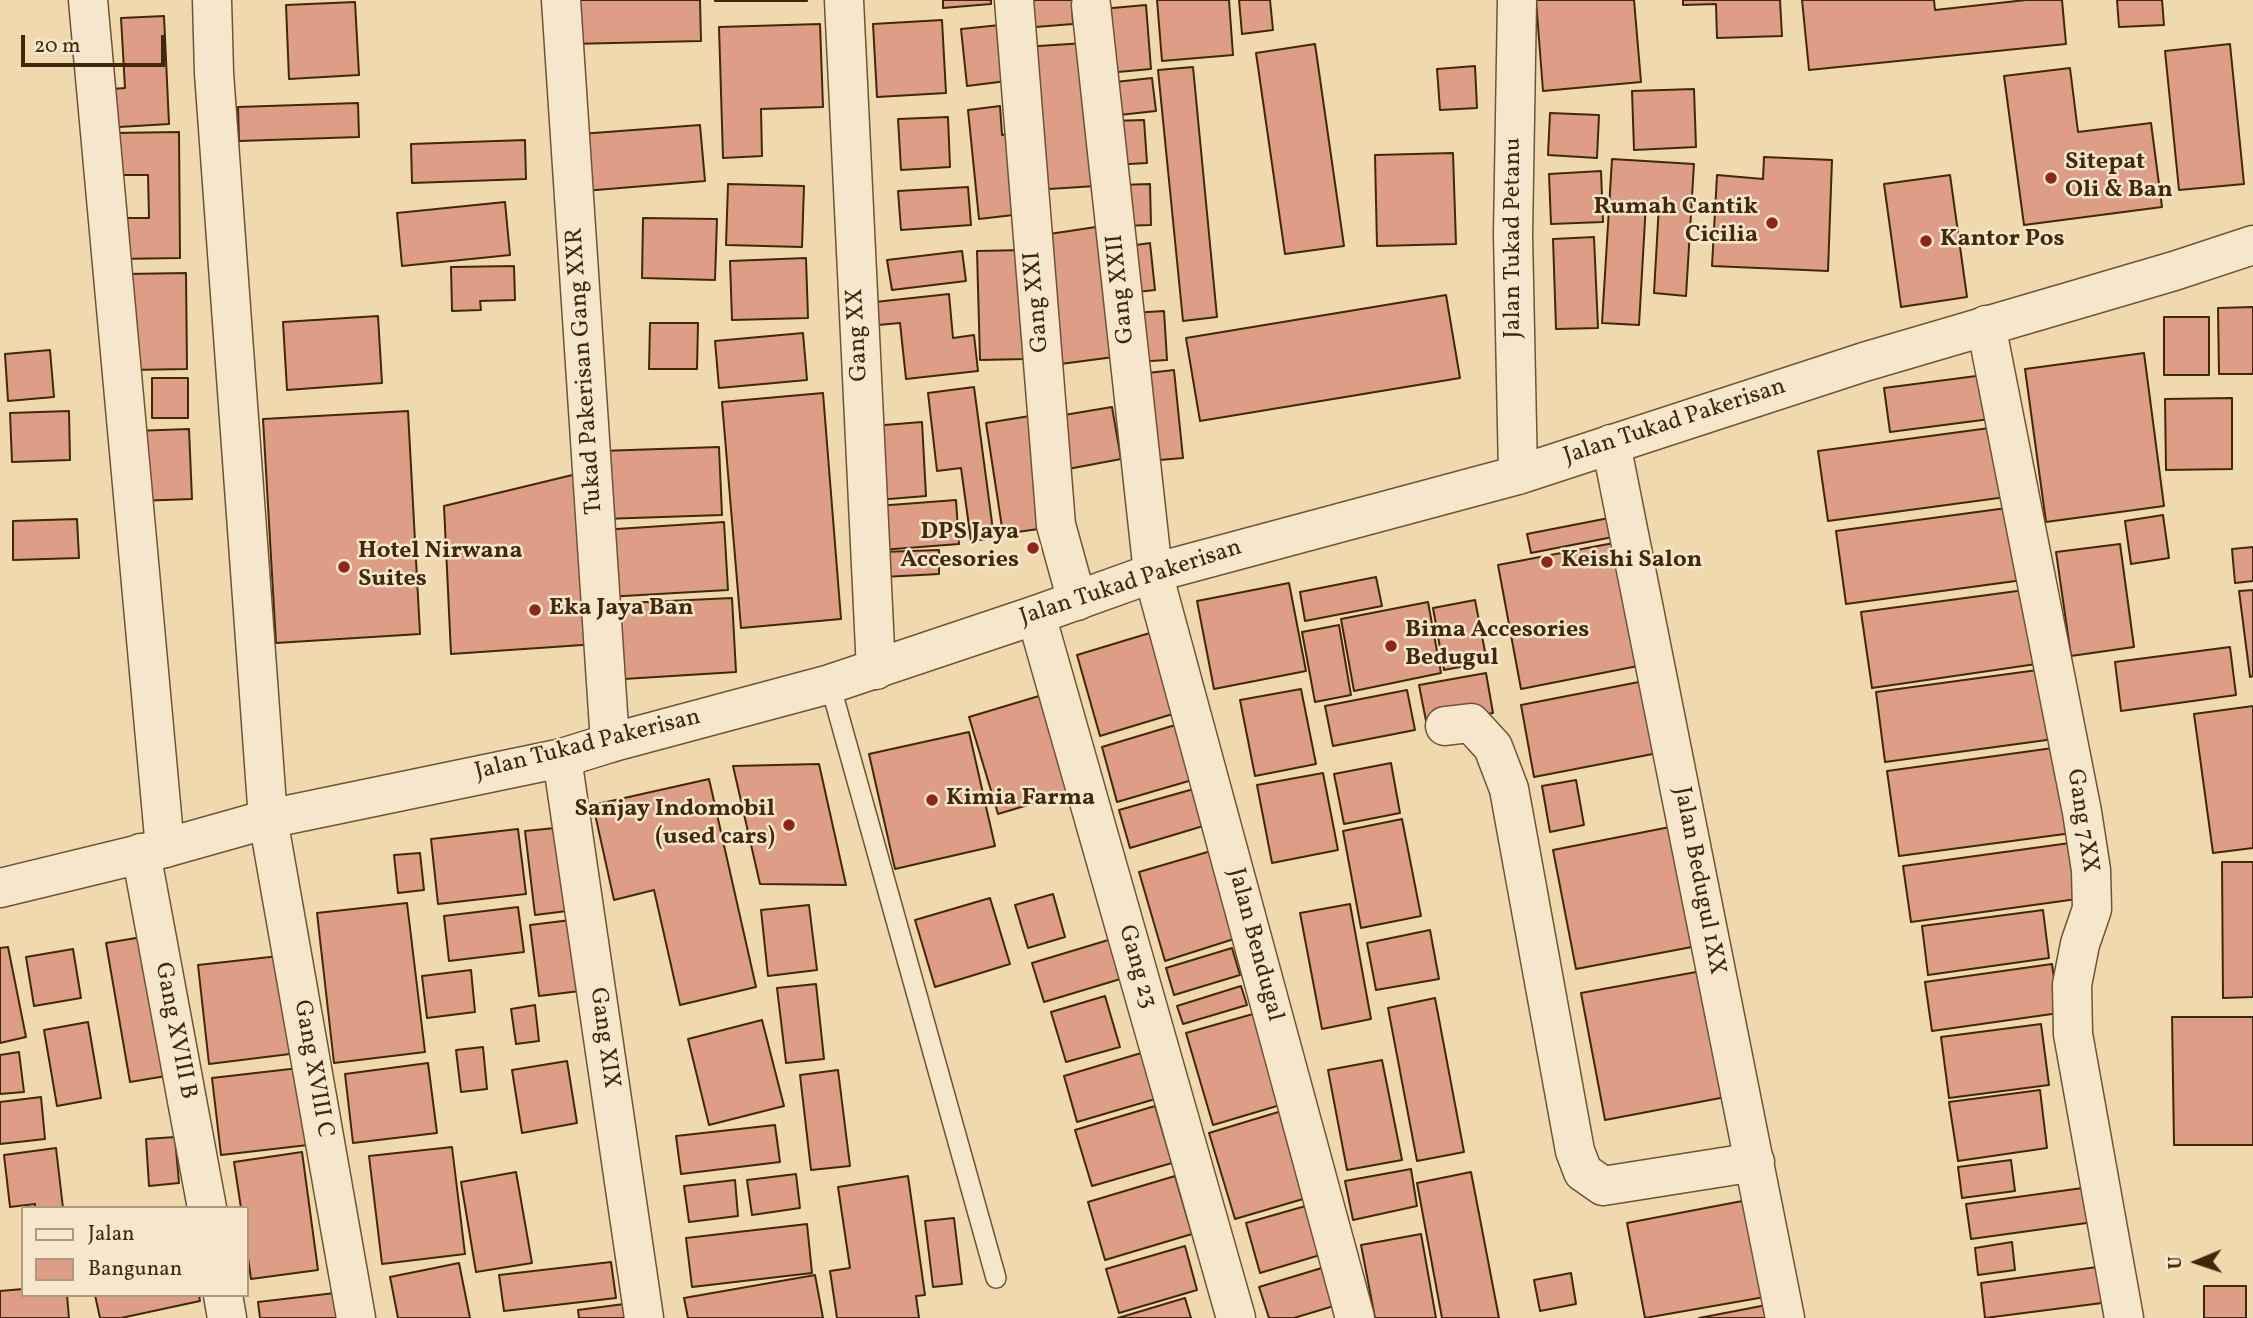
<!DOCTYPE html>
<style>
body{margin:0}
#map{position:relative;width:2253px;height:1318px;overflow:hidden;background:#f1d9af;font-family:Vollkorn,serif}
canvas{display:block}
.legend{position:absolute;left:21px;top:1206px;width:228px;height:91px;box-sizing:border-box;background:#f6e6cb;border:2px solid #ad9a7e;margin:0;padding:9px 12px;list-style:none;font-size:21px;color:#40290a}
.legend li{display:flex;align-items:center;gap:14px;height:35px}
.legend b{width:35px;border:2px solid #ad9a7e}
.north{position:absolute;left:2162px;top:1227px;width:70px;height:70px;-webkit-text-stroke:5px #f6e6cb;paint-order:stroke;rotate:268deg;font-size:19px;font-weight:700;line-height:28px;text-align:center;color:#40290a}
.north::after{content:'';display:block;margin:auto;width:24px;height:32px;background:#40290a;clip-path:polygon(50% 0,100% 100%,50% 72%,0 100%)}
.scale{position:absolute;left:21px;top:35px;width:144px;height:32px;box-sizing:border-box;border:4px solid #40290a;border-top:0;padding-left:9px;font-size:21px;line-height:24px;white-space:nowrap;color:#40290a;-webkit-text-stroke:5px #f6e6cb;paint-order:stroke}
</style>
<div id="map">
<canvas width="2253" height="1318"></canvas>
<ul class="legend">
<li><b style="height:9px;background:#f6e6cb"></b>Jalan</li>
<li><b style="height:19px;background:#de9d86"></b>Bangunan</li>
</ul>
<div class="north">U</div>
<div class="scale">20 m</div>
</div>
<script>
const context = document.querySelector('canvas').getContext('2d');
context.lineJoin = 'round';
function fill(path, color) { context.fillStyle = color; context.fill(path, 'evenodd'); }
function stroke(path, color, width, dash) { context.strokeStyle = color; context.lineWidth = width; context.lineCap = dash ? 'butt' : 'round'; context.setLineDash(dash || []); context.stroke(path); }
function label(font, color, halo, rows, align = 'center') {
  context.font = font + ' Vollkorn,serif'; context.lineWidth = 5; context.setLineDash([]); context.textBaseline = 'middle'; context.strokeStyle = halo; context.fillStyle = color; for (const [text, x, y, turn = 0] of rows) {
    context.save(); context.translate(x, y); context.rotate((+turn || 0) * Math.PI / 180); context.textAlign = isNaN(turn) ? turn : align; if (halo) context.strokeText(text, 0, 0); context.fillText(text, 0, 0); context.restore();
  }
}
const building = new Path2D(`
 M569,0h131l1,41 -131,3z
 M715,0h92v1h-92z
 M943,0h48v4l-48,4z
 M1021,0h51l1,24 -50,4z
 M1157,0h72l4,55 -71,6z
 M1239,0h31l3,30 -31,4z
 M1536,0h98l7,82 -98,9z
 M1683,0h97l2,36 -65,2 -1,-34 -33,1z
 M1802,0h132l1,10 91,-10h36l4,44 -257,26z
 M2117,0h45l2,25 -45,2z
 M355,2l4,73 -70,4 -3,-74z
 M1146,5l5,64 -44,4 -6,-64z
 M164,16l5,108 -67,4 -3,-38 26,-2 -4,-70z
 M942,20l4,73 -69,4 -4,-73z
 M820,24l3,83 -62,2 1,47 -39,2 -4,-131z
 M1000,25l7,56 -40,5 -6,-57z
 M1085,43l11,143 -63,4 -10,-143z
 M1315,44l29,202 -59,8 -29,-201z
 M2230,44l14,140 -65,6 -14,-139z
 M1475,66l2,42 -37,2 -3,-41z
 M1193,67l24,250 -34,4 -25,-251z
 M2070,68l8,64 73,-9 11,84 -138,18 -20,-149z
 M1152,78l4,33 -46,5 -4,-33z
 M1694,89l2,58 -62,3 -2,-59z
 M358,103l1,34 -120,4 -1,-34z
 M1000,106l2,29 12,-2 8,81 -43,5 -11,-109z
 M1550,113l49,2 -2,43 -49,-3z
 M948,117l2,50 -49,3 -3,-51z
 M1144,120l3,43 -35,2 -2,-44z
 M700,125l5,56 -121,10 -4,-57z
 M179,132l1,126 -64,1v-41h33l-1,-43h-33l-1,-42z
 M525,140l1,39 -114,4 -1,-39z
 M1453,153l3,91 -79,2 -2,-91z
 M1764,157l68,3 -4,111 -116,-5 5,-91 46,4z
 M1612,159l82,5 -8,132 -32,-3 5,-89 -13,-1 -7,122 -37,-2z
 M1601,171l2,51 -52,2 -2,-50z
 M1950,175l17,122 -66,10 -17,-123z
 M728,184l76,2 -2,61 -76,-2z
 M1150,184l1,41 -30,1 -2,-41z
 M968,187l3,38 -70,5 -3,-39z
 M505,202l5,53 -108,11 -5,-53z
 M643,218l74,1 -2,61 -73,-2z
 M1096,227l18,130 -61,8 -17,-129z
 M1594,237l4,91 -42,1 -3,-90z
 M1150,243l5,47 -27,3 -6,-46z
 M1024,250l2,109 -46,1 -3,-109z
 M962,251l4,30 -74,9 -5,-30z
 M806,258l2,60 -76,2 -2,-59z
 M514,266l1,34 -35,1 1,9 -29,1 -1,-44z
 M186,273l1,96 -60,1 -1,-96z
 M949,294l4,44 21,-3 4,36 -72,8 -6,-56 -22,2 -3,-23z
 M1446,295l14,83 -260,43 -14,-83z
 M2253,307v67h-34l-1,-66z
 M1164,311l3,49 -33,2 -3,-49z
 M378,316l4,67 -95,7 -4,-68z
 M2164,317h45v58h-45z
 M650,323h48l-1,46h-48z
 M803,333l4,47 -88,8 -4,-47z
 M50,350l4,47 -46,4 -3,-47z
 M2144,353l20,153 -118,16 -21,-153z
 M1174,370l9,88 -35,3 -9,-87z
 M1984,375l6,44 -100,13 -6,-44z
 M152,378h36v40h-36z
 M974,387l20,151 -23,3 -10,-73 -24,3 -9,-78z
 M823,393l18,226 -100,9 -19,-226z
 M2232,398v71l-66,1 -1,-71z
 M1112,407l9,52 -53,10 -10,-53z
 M69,411l1,49 -58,2 -2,-49z
 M408,411l12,223 -144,9 -13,-224z
 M1030,416l16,112 -43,6 -17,-111z
 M922,422l4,74 -49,4 -5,-74z
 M1997,427l9,70 -178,24 -10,-70z
 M189,429l3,70 -55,2 -3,-70z
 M719,447l3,68 -119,4 -3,-68z
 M589,471l8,173 -146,10 -7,-148z
 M956,500l3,44 -78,6 -4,-44z
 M2014,507l9,73 -177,24 -10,-73z
 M2163,515l6,43 -38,6 -6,-43z
 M1614,517l4,19 -87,17 -4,-19z
 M77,519l2,39 -66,2v-39z
 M724,522l4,68 -122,7 -5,-67z
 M1624,541l24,123 -127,25 -23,-124z
 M2120,544l14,103 -63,9 -15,-104z
 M2253,547v34l-18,2 -3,-34z
 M939,550v24l-56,3 -1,-25z
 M1376,577l6,29 -77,15 -5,-29z
 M1289,583l17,88 -92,18 -17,-88z
 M2032,589l11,74 -171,25 -11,-76z
 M2253,590v86l-3,1 -11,-86z
 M732,598l4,74 -128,8 -4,-76z
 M1475,600l12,62 -43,8 -11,-62z
 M1428,602l13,71 -87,18 -13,-72z
 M1339,625l12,70 -36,7 -13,-70z
 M1163,629l23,81 -86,26 -23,-81z
 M2230,647l6,48 -115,16 -6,-49z
 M2045,669l9,70 -169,23 -9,-70z
 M1486,673l7,40 -66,13 -8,-41z
 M1644,681l14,72 -124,24 -13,-72z
 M1301,689l15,75 -61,12 -15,-76z
 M1407,690l8,40 -82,16 -8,-40z
 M1049,693l29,97 -80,24 -29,-97z
 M2253,706v142l-40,5 -19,-139z
 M1182,723l17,55 -82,24 -15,-55z
 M969,732l26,114 -100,23 -26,-115z
 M2060,747l12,86 -173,23 -12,-85z
 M1391,763l9,50 -56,11 -10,-50z
 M819,764l27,121 -86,-1 -27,-118z
 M1323,773l15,77 -66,13 -15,-78z
 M709,779l47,208 -76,18 -26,-115 -40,10 -21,-95z
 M1576,780l8,45 -34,7 -8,-46z
 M1208,785l12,36 -90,27 -11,-38z
 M1402,819l19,97 -60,12 -18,-97z
 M1675,826l22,120 -121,23 -23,-119z
 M565,827l10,83 -40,5 -10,-84z
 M518,829l8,65 -88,10 -7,-65z
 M2077,842l7,56 -173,24 -8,-56z
 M1211,851l26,87 -72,23 -26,-89z
 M420,853l4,37 -26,3 -4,-38z
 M2222,862h31v135l-30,1z
 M1053,894l12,43 -37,11 -13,-43z
 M990,898l20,66 -75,23 -20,-67z
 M407,903l18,149 -91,11 -17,-150z
 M1350,904l21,115 -49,10 -22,-116z
 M809,905l8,65 -49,6 -7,-66z
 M518,907l6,45 -75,9 -5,-45z
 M2043,910l6,48 -121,17 -6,-49z
 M579,919l9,71 -49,6 -9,-71z
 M1430,930l9,49 -63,11 -9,-47z
 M148,936l24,139 -42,7 -24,-139z
 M1115,938l12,39 -83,25 -12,-39z
 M8,947l18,90 -26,6v-95z
 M1232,948l8,27 -66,20 -8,-27z
 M73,949l8,49 -47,8 -8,-49z
 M279,956l11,98 -81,10 -11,-99z
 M2052,964l7,49 -127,18 -7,-49z
 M471,970l4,42 -48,6 -5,-42z
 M1707,970l24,126 -126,24 -24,-127z
 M816,984l8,75 -38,4 -9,-75z
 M1241,986l6,19 -64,19 -6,-18z
 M1105,996l15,51 -54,15 -15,-50z
 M1435,998l29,154 -47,9 -29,-153z
 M535,1005l4,36 -23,3 -5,-35z
 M1260,1012l27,91 -74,22 -27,-92z
 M2172,1017h81v128h-79z
 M762,1020l22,86 -75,19 -21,-86z
 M88,1022l13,76 -44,8 -13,-76z
 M2041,1024l8,61 -100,13 -8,-61z
 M483,1047l4,42 -26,3 -5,-42z
 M1148,1051l14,46 -85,25 -13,-46z
 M19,1052l5,40 -24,2v-39z
 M1382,1060l20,100 -55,10 -19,-100z
 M567,1061l10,62 -55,10 -10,-63z
 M428,1063l9,70 -84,10 -8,-69z
 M299,1068l9,77 -87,10 -9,-77z
 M838,1070l12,96 -39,4 -11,-95z
 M2040,1090l7,58 -89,13 -9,-59z
 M41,1097l4,42 -45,5v-42z
 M1155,1106l17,57 -80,23 -17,-56z
 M1285,1110l25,87 -75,22 -26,-86z
 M775,1125l5,37 -99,12 -5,-38z
 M175,1137l4,46 -30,3 -3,-47z
 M452,1147l13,107 -83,10 -13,-108z
 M56,1148l7,60h-28v-4l-25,3 -6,-52z
 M302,1152l16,118 -67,9 -4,-28v-43h-6l-7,-46z
 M2011,1160l4,31 -53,7 -4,-31z
 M1411,1169l6,37 -64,14 -8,-39z
 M516,1172l16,91 -56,9 -15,-90z
 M1471,1172l28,146h-57l-25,-135z
 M796,1174l4,34 -48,7 -5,-35z
 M908,1176l17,119 -9,1 3,22h-82l-7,-47 20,-3 -12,-81z
 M1175,1176l17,58 -87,26 -17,-58z
 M735,1180l3,36 -49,6 -5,-36z
 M2090,1187l4,35 -123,17 -5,-35z
 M1758,1198l18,97 -131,23 -18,-95z
 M1316,1203l14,49 -70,21 -14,-50z
 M954,1218l8,66 -29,3 -8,-66z
 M807,1224l5,49 -120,14 -6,-49z
 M1421,1234l15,84h-61l-14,-73z
 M2012,1242l3,28 -37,5 -3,-27z
 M1185,1246l12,44 -78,23 -13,-44z
 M611,1262l5,36 -112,13 -5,-36z
 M459,1263l11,55h-72l-8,-41z
 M1325,1267l12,38 -43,13h-25l-10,-31z
 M2097,1267l5,36 -117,15 -4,-35z
 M1571,1273l5,31 -36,7 -6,-31z
 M815,1275l8,43h-135l-4,-20z
 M2204,1286h42v32h-42z
 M23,1289v6h44l2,23h-69v-27z
 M335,1293l3,25h-78l-2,-16z
 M95,1295h104l1,6 -79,17h-21z
 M1185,1298l6,20h-73z
 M1777,1303l3,15h-81z
 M624,1304l2,14h-47l-1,-8z`);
fill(building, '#de9d86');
stroke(building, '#40290a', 2);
const service = new Path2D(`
 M830,684l166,594`);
const minor = new Path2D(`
 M88,0l77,848
 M212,0l2,73 54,746 88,499
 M561,0l49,743
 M844,0l32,670
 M1014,0l42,525 21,76
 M1091,5l62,568 202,745
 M1986,325l96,487 9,58 1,39 -12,35 -8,41 1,49 51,284
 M1611,444l174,874
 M1036,615l200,703
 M1445,726l26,-3 22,24 16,42 66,362 8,21 20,14 152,-24
 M562,758l82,560
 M141,853l66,355
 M223,1295l4,23`);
const tertiary = new Path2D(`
 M1517,0l-4,235 5,240
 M0,888l165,-40 103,-29 294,-61 48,-15 220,-59 206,-69 117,-42 365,-98 346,-113 310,-91 79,-26`);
stroke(service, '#6c5533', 22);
stroke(minor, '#6c5533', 41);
stroke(tertiary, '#6c5533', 41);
stroke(service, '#f6e6cb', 19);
stroke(minor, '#f6e6cb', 38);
stroke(tertiary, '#f6e6cb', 38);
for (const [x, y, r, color] of [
 [2051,178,7,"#8f2418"],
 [1772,223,7,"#8f2418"],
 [1926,241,7,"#8f2418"],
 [1033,548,7,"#8f2418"],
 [1547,562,7,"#8f2418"],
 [344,567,7,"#8f2418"],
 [535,610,7,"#8f2418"],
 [1391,646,7,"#8f2418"],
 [932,800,7,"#8f2418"],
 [789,825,7,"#8f2418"]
]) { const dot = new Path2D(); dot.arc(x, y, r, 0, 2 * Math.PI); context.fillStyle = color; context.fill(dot); stroke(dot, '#f6e6cb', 2.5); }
label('bold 24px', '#40290a', '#f6e6cb', [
 ["Sitepat",2065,164],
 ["Oli & Ban",2065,192],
 ["Rumah Cantik",1758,209,"right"],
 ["Cicilia",1758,237,"right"],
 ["Kantor Pos",1940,241],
 ["DPS Jaya",1019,534,"right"],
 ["Accesories",1019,562,"right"],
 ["Hotel Nirwana",358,553],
 ["Suites",358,581],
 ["Keishi Salon",1561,562],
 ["Eka Jaya Ban",549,610],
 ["Bima Accesories",1405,632],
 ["Bedugul",1405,660],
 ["Kimia Farma",946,800],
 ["Sanjay Indomobil",775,811,"right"],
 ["(used cars)",775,839,"right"]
], 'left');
label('24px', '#40290a', '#f6e6cb', [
 ["Jalan Tukad Petanu",1515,238,-90],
 ["Gang XXII",1122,289,-96],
 ["Gang XXI",1038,302,-95],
 ["Gang XX",859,335,-93],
 ["Tukad Pakerisan Gang XXR",586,371,-94],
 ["Jalan Tukad Pakerisan",1675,423,-18],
 ["Jalan Tukad Pakerisan",1131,584,-18],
 ["Jalan Tukad Pakerisan",588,746,-14],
 ["Gang 7XX",2081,821,81],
 ["Jalan Bedugul 1XX",1698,881,79],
 ["Jalan Bendugal",1254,945,75],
 ["Gang 23",1136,967,74],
 ["Gang XVIII B",174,1031,79],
 ["Gang XIX",603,1038,82],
 ["Gang XVIII C",312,1069,80]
]);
</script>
